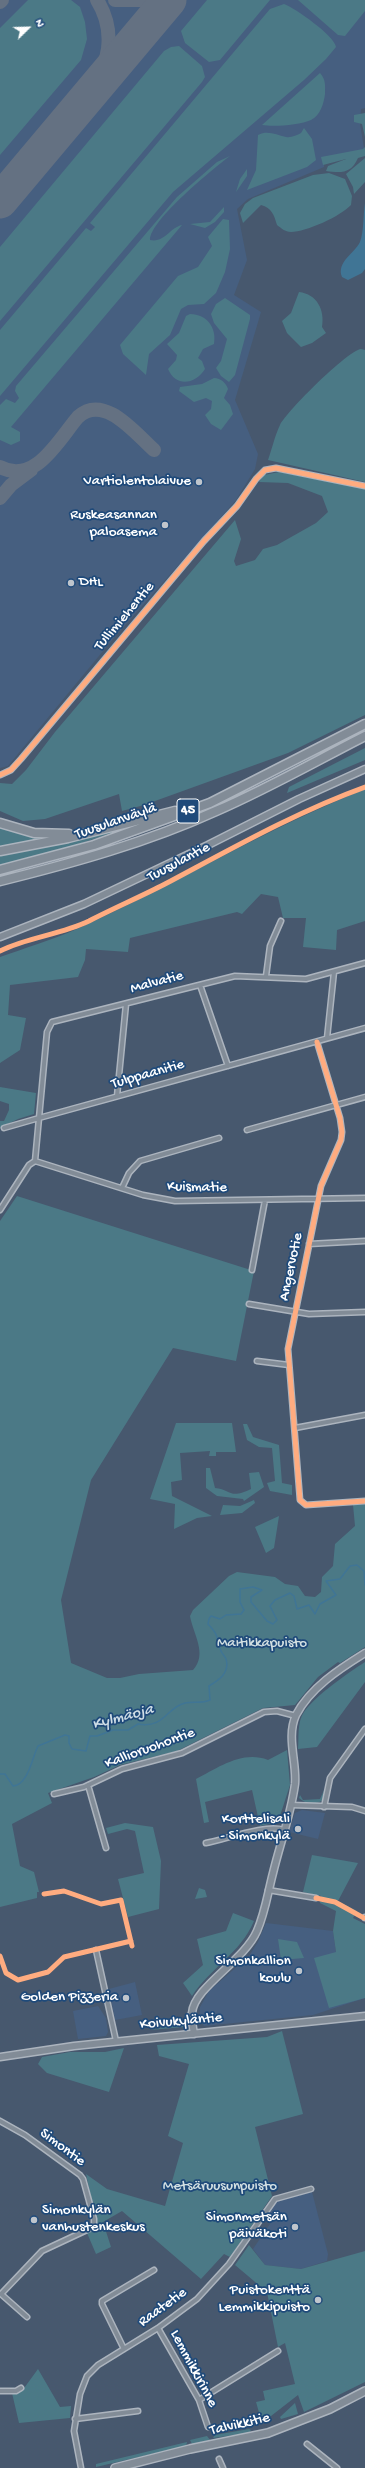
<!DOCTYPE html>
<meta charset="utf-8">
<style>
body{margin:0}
#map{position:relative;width:365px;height:2468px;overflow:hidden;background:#47586e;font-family:"Gochi Hand",sans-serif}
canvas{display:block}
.north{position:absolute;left:8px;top:8px;width:40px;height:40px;-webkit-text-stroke:3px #1f4a7a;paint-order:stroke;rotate:67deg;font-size:11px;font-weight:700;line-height:16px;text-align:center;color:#fff}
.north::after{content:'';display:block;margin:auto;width:14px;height:18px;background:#fff;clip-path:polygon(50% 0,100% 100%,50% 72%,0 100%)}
</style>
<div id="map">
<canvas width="365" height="2468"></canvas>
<div class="north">N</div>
</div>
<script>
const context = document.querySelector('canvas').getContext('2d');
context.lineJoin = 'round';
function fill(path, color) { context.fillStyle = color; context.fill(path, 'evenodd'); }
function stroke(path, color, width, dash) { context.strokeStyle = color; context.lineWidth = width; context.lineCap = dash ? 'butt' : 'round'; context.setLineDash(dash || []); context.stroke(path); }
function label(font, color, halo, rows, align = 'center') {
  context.font = font + ' "Gochi Hand",sans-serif'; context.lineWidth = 3.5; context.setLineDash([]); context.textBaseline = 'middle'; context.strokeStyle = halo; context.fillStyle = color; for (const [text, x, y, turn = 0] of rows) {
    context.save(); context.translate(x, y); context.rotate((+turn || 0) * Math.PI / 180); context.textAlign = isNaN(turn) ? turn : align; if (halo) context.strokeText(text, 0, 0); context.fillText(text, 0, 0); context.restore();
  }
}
fill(new Path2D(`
 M0,0h365v108l-4,1 -1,15 5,30 -41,9v4l-76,32 -11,10 10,51 -13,35 27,17 -26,88 23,54 -3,15 -19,31 -123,139 -105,127 -8,2z
 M302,1810l23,3 -7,26 -29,-7 6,-19z
 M266,1923l67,8 3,21 29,46 -52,17 -109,11 -5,-7 1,-12 9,-16 40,-35 9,-14z
 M135,1982l7,33 -27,5 -6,-31z
 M98,2006l8,12 2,14 -2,4 -28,3 -5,-28z
 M312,2192l16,62 -1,7 -26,8 -36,-4 -12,-16 19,-28 -7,-4 12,-16z`), '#465f80');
fill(new Path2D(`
 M28,0h43l9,7 5,15 2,17 -6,21 -81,95v-127z
 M207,0h63l-50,60 -11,2 -24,-19 -4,-12z
 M298,0h67v11l-20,25 -7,-1z
 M284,4c11,4 51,32 52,43l-10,12 -22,21 -131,112 -173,204v-66l86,-102 5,3 4,-4 -5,-4 180,-214z
 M179,46l23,20 3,11 -3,5 -202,239v-74l164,-196 7,-4z
 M320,73c6,7 5,12 5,21 -1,9 -5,22 -14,26 -11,5 -37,7 -49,5z
 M365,113v24l-3,-13 -8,-2v-7z
 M304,128l8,11 4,21 -9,7 -60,23 9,-20 2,-35c10,-5 18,0 28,2 5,1 11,-2 15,-4z
 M365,147v9l-7,2c-7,16 -17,15 -32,13l2,-5 18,-7 -23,6 -2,-8 42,-8z
 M230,156c-17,13 -80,64 -80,84 15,3 19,-12 32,-15l-171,202 9,5v9l-9,4 -11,-5v-35l6,-6 9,4 4,-5 -4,-7 1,-5 161,-189 40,-35z
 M365,158v24l-11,12 -1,-7 -7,-13z
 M247,169v7l-11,16 4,-13z
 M329,173l16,6 7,17 -1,9c-10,11 -45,27 -60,27 -6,0 -10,-4 -14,-7 -3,-10 -5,-17 -16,-20l-18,18 -3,-10 5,-9 8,-6 60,-23z
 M224,207v5l-9,10 -10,6 -15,-4 20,-2z
 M223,219l6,1 1,29 -5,23 -9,21 -12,11 -16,1 -7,4 -11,26 -21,19 -3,21 -23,-21 -3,-9 58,-69 20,-9 14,-21 -4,-9z
 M299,292c18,2 26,18 23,35l4,6 -14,10 -11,4 -14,-14 -5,-12 9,-8z
 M225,298l25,17v4l-15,56 -6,7 -8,-6 -5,-8 5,-7 6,-22 -13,-16 -3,-9 5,-10z
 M190,314c17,0 27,14 24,30l-11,5 -5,9 4,3 3,8c-9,15 -29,19 -37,0l8,-9 1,-5 -10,-11 12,-11 7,-17z
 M361,349l4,1v132l-97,-22c4,-11 7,-25 12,-35 7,-14 67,-74 81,-76z
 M214,378c7,0 12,5 14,11l-4,9 6,7 3,9 -12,16 -10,-6 -6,-9 6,-6 1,-8 -6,-3 -12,4 -15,-11 1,-4 22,-3z
 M279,472l86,17v226l-77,38 -144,52 -22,6 -3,-17 -74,25 -22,2 -23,-10v-28l12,1 14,-14 29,-38 180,-212 6,19 -7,22 2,5 19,-6 8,-11 14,-4 39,-22 12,-11 -6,-16 -34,-13 -29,-1 5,-7z
 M365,748v12l-78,33 2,-6z
 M365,789v132l-28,9 -1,20 -33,-3 3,-29h-23l-5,-21 -17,-3 -19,20 -5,-2 -107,26 -2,14 -42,-3 -1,11 -7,17 -68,8 -2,30 18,3 -6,32 -20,13v-106c25,-9 52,-17 77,-28 97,-44 189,-100 288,-140z
 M135,825l-71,24 -64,16v-11l78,-14z
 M0,826l24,8 29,4 -53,10z
 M0,1087l36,6 -2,21 -16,5 -18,9v-7h4l5,-11v-6l-9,-3z
 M17,1196l237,75 -18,90 -63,-13 -82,132 -30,120 10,63 36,15h13l19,-4 54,-4c15,-16 0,-36 -3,-54l3,-6 36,-34 8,-4 38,5 10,7 13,2 7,10 10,1 6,-5 1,-15 11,-11 2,-22 20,-18 -2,-21 12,-1v143l-25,16 -2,-1 -20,15 -23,28 -32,3 -86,43 -57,14 -26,12 -46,16 4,10 -40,21 8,42 14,6 5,20h-2v6l-37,9v-686z
 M176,1423h56l4,29h-20v4h-7l1,-5 -30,2 2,27 -11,2 1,14 40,20 -15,2 -23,11 1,-25 -25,-5z
 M243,1424h4l6,13 26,8 3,38 10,2v10l-22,-4 -3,-8 8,-2 -3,-33 -13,-1 -12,-7z
 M206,1468h4l5,20c16,1 14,12 36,1l-2,-16 10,-1 5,15 -20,14 -1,-2 -26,-3 -11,-8z
 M254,1500l1,3 -13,10 -22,2 3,-10 17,1z
 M279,1516l-5,32 -8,5 -11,-26z
 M365,1662v20l-48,65 -19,2c1,-12 -1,-27 6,-37 12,-17 44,-39 61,-50z
 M287,1750l3,35 -12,37 -18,4 -8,-36 -47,12 4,20 -5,1 -8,-44c22,-11 46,-29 72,-19z
 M324,1790l-1,10c-7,5 -18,4 -24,-2l1,-3 3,5 17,-1z
 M125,1823l28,4 8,34 -2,48 -31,8 -10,-38 26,-6 -9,-42 -8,-2 -19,5 -2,-6z
 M312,1855l46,8 -20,38 19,10 -4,7 12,6v74l-36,10 -15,-50 22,-6 -3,-21 3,-20 -16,-8 1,-7 -18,-4z
 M199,1888l6,2 2,7 -12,2z
 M233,1913l21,8c-14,33 -43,46 -62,75l-9,-13 20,-18 -6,-26 29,-8z
 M278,1939l19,3 7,16 -23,2z
 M186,2022l-2,5 -34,3z
 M282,2031l21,83 -48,13 17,69 -42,61 -6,-3 -23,25 -79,-68 -19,11 8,25 -15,7 -9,-21 10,-8 -11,-51 21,15 58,17 18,-63 -15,-7 21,-72 -30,-8 -2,-11 110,-8z
 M124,2048l-15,44 -62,-19 -9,-9 4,-7 28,-5h35z
 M249,2245l16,20 36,4 64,-18v131l-61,30 -6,-17 -36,28 -6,-21 9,-2 -2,-9 32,-7 -10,-41 -7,4 -11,-55 -32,-27z
 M38,2369l22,38 11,-1 -1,12 -51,5 -7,-30 10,-2z
 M295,2403l3,11 -17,5 -1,-2z
 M249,2429l2,1 -2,3 -36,5 2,-3z
 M207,2436l3,4 -18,4 -2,-4z
 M187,2442l-1,4 -90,21v-3z`), '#4b7986');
fill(new Path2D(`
 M365,203v66l-3,4 -14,7 -6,-3c-6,-15 13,-24 18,-35 4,-11 3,-27 5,-39z`), '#407595');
stroke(new Path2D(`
 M0,1774h5l8,12c15,-1 19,-28 25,-40l27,-11 4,1v7l3,6 14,2 4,-15h7l16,-6h15l10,-6c26,5 29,-17 47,-21 9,-2 16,1 25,-3l-1,-14c10,-6 21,-13 17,-27 -1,-3 -4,-5 -5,-8 -6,-14 0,-13 -13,-27l1,-5 2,-3 9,3 6,-4 15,-1 3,-4 -4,-8v-13l13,-2 9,3 -11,7v5l16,19 6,3 4,-4 -7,-14 5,-6 15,-7 4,3 3,13 12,-4 6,9 5,-10 16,-9 -10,-14 14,-2 10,-13 7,-1 7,6 1,14`), '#407595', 1.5);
stroke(new Path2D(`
 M115,0h29
 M0,2l2,-2
 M89,95c20,-29 28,-63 8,-95
 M0,467c35,19 59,-28 78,-50 26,-24 57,16 76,33
 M0,498l11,-13 20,-15`), '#647182', 14);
stroke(new Path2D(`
 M0,201l169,-201`), '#647182', 35);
const street = new Path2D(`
 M0,775l11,-5 10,-11 183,-218 33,-35 19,-27 9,-9 11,-2 89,18
 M266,976l4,-30 11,-25
 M200,985l28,81
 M327,1038l7,-66
 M317,1042l23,76 2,14 -1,8 -20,46 -33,163 12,151 6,5 59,-4
 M117,1096l9,-92
 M4,1128l35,-10 8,-86 5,-10 183,-46 71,3 59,-16
 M247,1130l118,-33
 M35,1161l108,34 32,6 190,-3
 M122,1188l7,-15 11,-12 79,-23
 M0,1210l29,-45 6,-4 4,-43 326,-90
 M309,1244l56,-3
 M252,1270l13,-70
 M249,1304l60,10 56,-2
 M257,1361l32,4
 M295,1428l70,-13
 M88,1785l18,63
 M54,1794l30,-7 38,-18 60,-16 82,-41 13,-1 19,5
 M291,1805l61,2 13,4
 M324,1807l6,-29 35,-49
 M206,1843c21,-4 59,-19 78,-13
 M268,1890l48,8
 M365,1917v1
 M96,1950l20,91
 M0,2121l25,14 55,40 3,4 11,40v6l-5,4 -47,22 -41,43 26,23
 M158,2328l41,72 9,27
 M124,2349l-22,-45v-3l52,-31
 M0,2391h16l5,-3
 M199,2400l79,-49
 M75,2419l63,-8
 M307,2444l30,24
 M219,2459l4,9
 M81,2468l-7,-37 6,-37 7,-18 11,-11 60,-37 39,-29 32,-35 46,-65 36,-10`);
const secondary = new Path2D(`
 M0,937l84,-33 124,-59 91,-46 66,-30
 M194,2034c-1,-7 -3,-14 -2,-21 2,-26 52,-52 65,-82 8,-18 11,-39 16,-58 7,-29 18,-59 22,-89 2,-22 -9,-47 1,-69 14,-27 43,-46 69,-62
 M0,2057l74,-11 291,-30`);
const primary = new Path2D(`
 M115,2468l75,-19 78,-16 62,-24 35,-18`);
const highway = new Path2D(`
 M0,823l34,10 35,1
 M0,851l68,-13 107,-27
 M0,870l94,-25 116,-42 155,-79
 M0,881c73,-18 148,-39 216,-70 51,-22 100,-50 149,-75`);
stroke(street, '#acb4be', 7);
stroke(secondary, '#acb4be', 9);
stroke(primary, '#acb4be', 10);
stroke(highway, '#acb4be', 11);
stroke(street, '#828c97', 4);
stroke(secondary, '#828c97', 6);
stroke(primary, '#828c97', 7);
stroke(highway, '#828c97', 8);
stroke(new Path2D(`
 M0,775l11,-5 10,-11 183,-218 33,-35 19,-27 9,-9 11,-2 89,18
 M0,951c28,-14 60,-16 89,-30 25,-13 51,-24 76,-37 66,-35 131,-72 200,-97
 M317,1042l23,76 2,14 -1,8 -20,46 -33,163 12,151 6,5 59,-4
 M44,1894l20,-3 37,13 20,-4 11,46
 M316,1898l19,4 29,16
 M0,1956l6,17 12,7 30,-8 16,-15 67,-16`), '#ffac80', 5);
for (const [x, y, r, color] of [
 [199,482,4,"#bfc5cc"],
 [165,525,4,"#bfc5cc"],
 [71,583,4,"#bfc5cc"],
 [298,1829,4,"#bfc5cc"],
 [299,1971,4,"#bfc5cc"],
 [126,1998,4,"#bfc5cc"],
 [34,2220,4,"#bfc5cc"],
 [295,2227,4,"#bfc5cc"],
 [318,2300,4,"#bfc5cc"]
]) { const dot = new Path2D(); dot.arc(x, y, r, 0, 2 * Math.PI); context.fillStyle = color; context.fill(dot); stroke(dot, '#1f4a7a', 1.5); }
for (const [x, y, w] of [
 [188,811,22]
]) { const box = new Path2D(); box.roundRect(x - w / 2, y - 12, w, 24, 3); context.fillStyle = '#1f4a7a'; context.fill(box); stroke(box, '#fff', 1); }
label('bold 14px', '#fff', null, [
 ["45",188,811]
]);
label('15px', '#fff', '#1f4a7a', [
 ["Vartiolentolaivue",191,482],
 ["Ruskeasannan",157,516],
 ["paloasema",157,533],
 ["DHL",79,583,"left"],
 ["Korttelisali",290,1820],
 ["- Simonkylä",290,1837],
 ["Simonkallion",291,1962],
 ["koulu",291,1979],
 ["Golden Pizzeria",118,1998],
 ["Simonkylän",42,2211,"left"],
 ["vanhustenkeskus",42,2228,"left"],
 ["Simonmetsän",287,2218],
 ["päiväkoti",287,2235],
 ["Puistokenttä",310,2291],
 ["Lemmikkipuisto",310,2308]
], 'right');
label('15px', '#fff', '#1f4a7a', [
 ["Tullimiehentie",125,617,-50],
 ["Tuusulanväylä",116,822,-19],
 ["Tuusulantie",179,863,-28],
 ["Malvatie",157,983,-15],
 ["Tulppaanitie",148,1075,-16],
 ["Kuismatie",197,1188,1],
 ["Angervotie",292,1267,-78],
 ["Kallioruohontie",150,1749,-20],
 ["Koivukyläntie",181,2022,-5],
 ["Simontie",62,2148,37],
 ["Raatetie",163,2308,-36],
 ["Lemmikkirinne",193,2369,62],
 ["Talvikkitie",240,2425,-13]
]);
label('15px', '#d2dfe2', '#1f4a7a', [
 ["Maitikkapuisto",262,1644],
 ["Metsäruusunpuisto",220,2187]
]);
label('italic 16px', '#cfdde6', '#1f4a7a', [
 ["Kylmäoja",123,1718,-15]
]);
</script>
